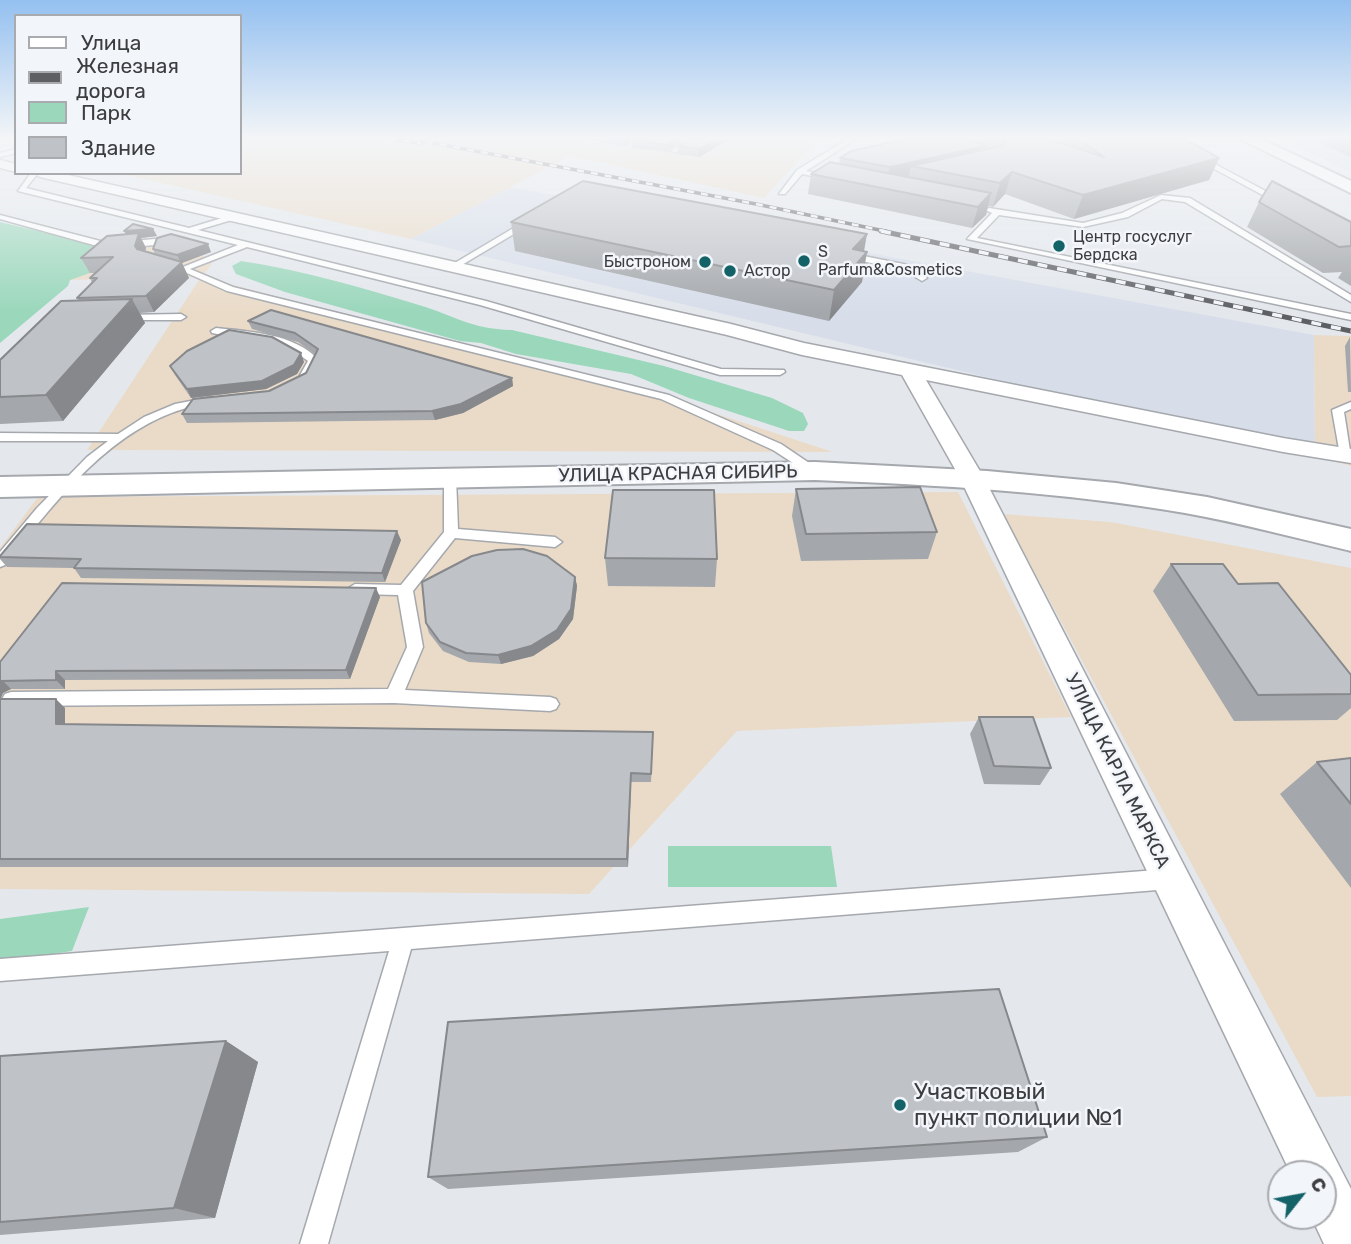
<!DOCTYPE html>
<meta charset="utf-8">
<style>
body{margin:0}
#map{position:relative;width:1351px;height:1244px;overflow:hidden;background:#e4e8ed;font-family:Rubik,sans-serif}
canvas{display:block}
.legend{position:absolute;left:14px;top:14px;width:228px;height:161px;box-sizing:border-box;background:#f2f5fa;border:2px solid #a9abaf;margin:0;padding:9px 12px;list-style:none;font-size:21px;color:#3c3d3f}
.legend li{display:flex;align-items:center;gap:14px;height:35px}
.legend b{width:35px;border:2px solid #a9abaf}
.north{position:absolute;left:1267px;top:1160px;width:70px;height:70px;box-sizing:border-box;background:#f2f5fa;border:2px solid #a9abaf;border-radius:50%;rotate:59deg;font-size:19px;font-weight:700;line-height:28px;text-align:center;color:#3c3d3f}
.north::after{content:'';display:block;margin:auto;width:24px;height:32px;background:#126268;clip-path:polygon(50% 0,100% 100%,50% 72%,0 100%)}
</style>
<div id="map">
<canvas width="1351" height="1244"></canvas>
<ul class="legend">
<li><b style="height:9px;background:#fff"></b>Улица</li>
<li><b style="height:9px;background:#5d5f62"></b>Железная дорога</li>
<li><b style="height:19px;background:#9ad7bb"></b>Парк</li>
<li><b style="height:19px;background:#bfc2c7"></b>Здание</li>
</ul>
<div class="north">С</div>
</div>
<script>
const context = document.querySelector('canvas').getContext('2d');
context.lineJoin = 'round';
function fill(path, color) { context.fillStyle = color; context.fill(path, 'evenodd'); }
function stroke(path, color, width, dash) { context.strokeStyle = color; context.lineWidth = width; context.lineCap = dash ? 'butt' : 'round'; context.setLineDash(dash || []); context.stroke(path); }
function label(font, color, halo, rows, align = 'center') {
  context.font = font + ' Rubik,sans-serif'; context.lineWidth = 5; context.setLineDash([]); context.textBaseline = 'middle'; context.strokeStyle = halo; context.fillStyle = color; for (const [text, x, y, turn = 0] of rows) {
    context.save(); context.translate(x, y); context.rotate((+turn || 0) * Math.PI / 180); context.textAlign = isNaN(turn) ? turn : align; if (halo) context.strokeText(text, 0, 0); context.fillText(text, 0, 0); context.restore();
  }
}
fill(new Path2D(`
 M1280,139h71v33z
 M511,187l803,148 1,121 -904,-217z`), '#d7deea');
fill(new Path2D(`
 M240,139h579l-55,59 -194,-42 -159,83 -294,-66h123z
 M155,242l55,16 2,6 -10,13 463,120 168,55 -746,-2 114,-173 -131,3 31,-30z
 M1314,335l37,1v130l-36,-10z
 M958,492l113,225 -334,14 -148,163 -589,-5v-341l38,-51z
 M1003,514l108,8 240,46v528l-34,1z`), '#eadbc8');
fill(new Path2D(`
 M0,222l80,19 27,3 -17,29 -20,7 -2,6 -68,57z
 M241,261c62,9 118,26 178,44 37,11 51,24 93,25l152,36 108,32 31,15 5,11 -4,7h-15l-100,-33 -58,-24 -115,-20 -35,-11 -21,-2 -175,-49 -49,-18 -4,-8z
 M668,846h163l6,41h-169z
 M89,907l-17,44 -72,11v-43z`), '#9ad7bb');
const lane = new Path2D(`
 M690,139h8l-22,13 -5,-1z
 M848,139h8l-50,32 27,5v4l-31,-6 -17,20h-6l18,-24z
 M1159,139h9l120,64 -7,2z
 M16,149v4l-16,4v-4z
 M31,173h7l-12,15 163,40 43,-13 3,4 -37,11 288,71 235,68 63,1 1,2 -5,3h-60l-240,-70 -233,-58 -57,22 43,18 436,108 112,49 40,27 -6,4 -5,-1 -37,-24 -112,-51 -434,-108 -49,-22 60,-24 -220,-54z
 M1161,195l29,3 161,97v7l-166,-100 -23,-3 -34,18 -45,10 -84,-12 -22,23 374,76v6l-384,-81 25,-26 -7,-3 4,-2 94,15 39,-10z
 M0,215l108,28 47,-4 4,3 -4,3 -47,4 -108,-30z
 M527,220l7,2 -79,47 -7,-2z
 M844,252l64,13 19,13 -5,3 -20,-12 -61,-12v-4z
 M123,315l58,-1 5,3 -5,3h-62v-4z
 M216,328c35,4 77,5 103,32l-10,17h-8l-1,-2 8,-14c-29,-23 -61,-21 -96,-28l-1,-2z
 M211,397l4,1v4c-10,3 -22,4 -32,7 -76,23 -131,97 -178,156l-5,2v-15l37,-44 50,-51 21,-16h-108v-8l118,1 26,-17 31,-13z
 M1351,402v7l-7,3 7,45 -5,2 -6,-4 -8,-45z
 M450,473l6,4 2,52 97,8 7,5 -7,5 -100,-9 -42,53 10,56 -18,43 145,7 6,2 3,5 -3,5 -6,2 -156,-8 -383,3 -6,-2 -3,-5 3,-5 6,-2 377,-3 19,-42 -9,-52 -43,-1 -8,-5 8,-5 46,1 43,-53v-55z
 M1170,869l7,3 3,7 -3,7 -7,3 -759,60 -83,295h-28l89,-293 -389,30v-22z`);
const street = new Path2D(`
 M0,160l16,4v8l-16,-4z
 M33,173h26l672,151 73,19 479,95 68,11v14l-68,-11 -357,-72 58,98 367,711v55h-27l-13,-28h12v-42h-32l-331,-696 -58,-103 -100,-20 -75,-20 -687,-158z`);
const secondary = new Path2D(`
 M1240,139h21l90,42v12z
 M815,462l172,9 129,12 91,14 144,32v22c-55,-13 -110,-28 -166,-38 -122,-21 -247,-28 -370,-33l-815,17v-20z`);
stroke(lane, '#a5a8ad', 3);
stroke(street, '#a5a8ad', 3);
stroke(secondary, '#a5a8ad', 4);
fill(lane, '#fff');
fill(street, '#fff');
fill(secondary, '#fff');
const railFar1 = new Path2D(`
 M389,139l32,4
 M412,139l344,65 133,28`);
const rail = new Path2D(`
 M881,231l470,100`);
stroke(railFar1, '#5d5f62', 3.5);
stroke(rail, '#5d5f62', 5);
stroke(railFar1, '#f2f5fa', 2.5, [7]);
stroke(rail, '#f2f5fa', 3.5, [10]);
fill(new Path2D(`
 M584,139h101l-15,10 -1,3 -37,-4v-7l-7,6z
 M690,139h40l-31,18 -21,-3v-8z
 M890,139h295l34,19 -10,22 -135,39 -69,-25 -12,13 -5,-1 -2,9 -14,13 -164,-34 3,-20 28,-10 1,-6 56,-17z
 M1311,139h40v18z
 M1259,202l92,20v64l-13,-8 4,-6 -19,1 -76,-46z
 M511,222l353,30 -2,30 -33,39 -314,-70z
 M153,229l4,7 -16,2 5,10 -1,4 10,3 -2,-6 58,3 -29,11 7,15 -35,34 -14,1 5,10 -82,98 -63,3v-64l78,-60 -1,-2 15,-15 -2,-5 5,-5h-5l-9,-15 44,-24z
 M248,321l264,57 1,8 -50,27 -28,7 -248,3 -5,-9 87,-23 37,-18 9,-19 -17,-12 -46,-13z
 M1350,337l1,55h-3l-3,-46z
 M304,362l-7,12 -31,15 -75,9 -16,-23 -5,-9z
 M796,489l141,43 -9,27 -127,2 -9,-45z
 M401,540l-16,42 -304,-4 -7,-10 -67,-1 -7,-8v-3z
 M605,558l112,1 -2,28 -107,-1z
 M1171,564l67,20 113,91v33l-14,12 -103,1 -81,-130z
 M575,577l2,9 -4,33 -14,20 -26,17 -32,8 -32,-2 -26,-11 -14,-18 -3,-10z
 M380,597l-30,82 -285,1v9h-54l-8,4 -3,6 65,9v16l588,16 -2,42h-20l-3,85h-628v-205z
 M979,717l72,51 -11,17 -56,-1 -14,-50z
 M1351,758v130l-71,-94 37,-32z
 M226,1041l32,21 -43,156 -215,17v-179z
 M1047,1137l-29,15 -570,37 -20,-12z`), '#a4a7ab');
fill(new Path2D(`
 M625,139h8l-8,8z
 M672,139h13l-15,10 -1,3 1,-11z
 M717,139h13l-31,18v-8z
 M985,146l-4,16 -70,4 -3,14 -22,5 4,-18z
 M1219,158l-10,22 -135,39 9,-24z
 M1012,172l-7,22 -12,13 7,-24z
 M991,193l-5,22 -14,13 6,-21z
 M153,229l4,7 -16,2 5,10 -4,13 -18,-30z
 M867,234l-4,23 4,-5 -5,30 -33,39 5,-31 19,-41z
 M208,244l3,8 -29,11 7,15 -35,34 -8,-16 35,-33 -4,-8z
 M132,299l13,24 -82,98 -17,-26z
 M301,353l3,9 -7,12 -31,15 -75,9 -4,-9z
 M512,378l1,8 -50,27 -28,7 -3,-9z
 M397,531l4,9 -16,42 -3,-9z
 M575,577l2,9 -4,33 -14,20 -26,17 -32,8 -3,-9z
 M376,588l4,9 -30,82 -4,-9z
 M56,671l9,9v9l-9,-9z
 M2,680l9,9 -8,4 -3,7v-19z
 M56,699l9,9v25l-9,-9z
 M631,773v9l-3,85 -1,-8z
 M226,1041l32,21 -43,156 -41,-10z`), '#86888b');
const building = new Path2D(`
 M634,139h38l-2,2 -1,4 -37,-5z
 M690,139h27l-18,10 -21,-3z
 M905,139h66l14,7 -95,21 -50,-9 11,-7z
 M1005,139h44l55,18 -25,-18h106l34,19 -136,37 -71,-23 -12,11 -89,-17 94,-21z
 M830,162l161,31 -13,14 -167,-33z
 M583,181l284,53 -14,15 14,3 -33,38 -323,-68z
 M1272,181l79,41v24l-12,1 -80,-45z
 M133,224l20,5 -29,2z
 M139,233l-4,13 2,3 45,13 -36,34 -69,2 20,-20h-7l23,-21 -32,1 26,-22z
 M171,234l37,10 -31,11 -24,-6 4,-11z
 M132,299l-86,96 -46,2v-37l61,-59z
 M271,310l241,68 -51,26 -29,7 -250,3 11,-15 76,-8 37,-18 12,-24 -23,-16 -47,-12z
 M229,330l43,7 29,16 -7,12 -32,16 -75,8 -17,-23 17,-15z
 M920,487l17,45 -131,2 -10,-45z
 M613,490h101l3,69 -112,-1z
 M27,524l370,7 -15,42 -308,-5 7,-9 -81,-2v-1z
 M523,549l24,7 28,21 -4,32 -14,21 -26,16 -33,9 -32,-2 -26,-11 -14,-19 -4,-41 50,-26 25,-6z
 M1171,564h52l15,20 40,-1 73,92v19l-93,1z
 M62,583l314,5 -30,82 -290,1v9l-56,1v-19z
 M0,699h56v25l597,8 -2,42 -20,-1 -4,86h-627z
 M979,717h54l18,51 -57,-2z
 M1351,758v46l-34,-42z
 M999,989l48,148 -619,40 20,-155z
 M226,1041l-52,167 -174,14v-166z`);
fill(building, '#bfc2c7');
stroke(building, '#86888b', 2);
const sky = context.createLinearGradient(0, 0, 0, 313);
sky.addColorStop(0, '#94c0f0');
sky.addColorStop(0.44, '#f3f5f7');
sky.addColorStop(1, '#f3f5f700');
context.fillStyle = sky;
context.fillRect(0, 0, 1351, 313);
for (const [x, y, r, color] of [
 [1059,246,7,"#126268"],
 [804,261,7,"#126268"],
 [705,262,7,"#126268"],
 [730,271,7,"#126268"],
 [900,1105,7,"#126268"]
]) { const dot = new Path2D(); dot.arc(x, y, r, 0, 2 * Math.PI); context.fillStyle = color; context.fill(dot); stroke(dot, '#f2f5fa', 2.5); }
label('16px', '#3c3d3f', '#f2f5fa', [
 ["Центр госуслуг",1073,237],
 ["Бердска",1073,255],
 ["S",818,252],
 ["Parfum&Cosmetics",818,270],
 ["Быстроном",691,262,"right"],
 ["Астор",744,271]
], 'left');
label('19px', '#3c3d3f', '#f2f5fa', [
 ["УЛИЦА КРАСНАЯ СИБИРЬ",678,474,-1],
 ["УЛИЦА КАРЛА МАРКСА",1117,771,64]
]);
label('23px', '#3c3d3f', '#f2f5fa', [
 ["Участковый",914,1092],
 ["пункт полиции №1",914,1118]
], 'left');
</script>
